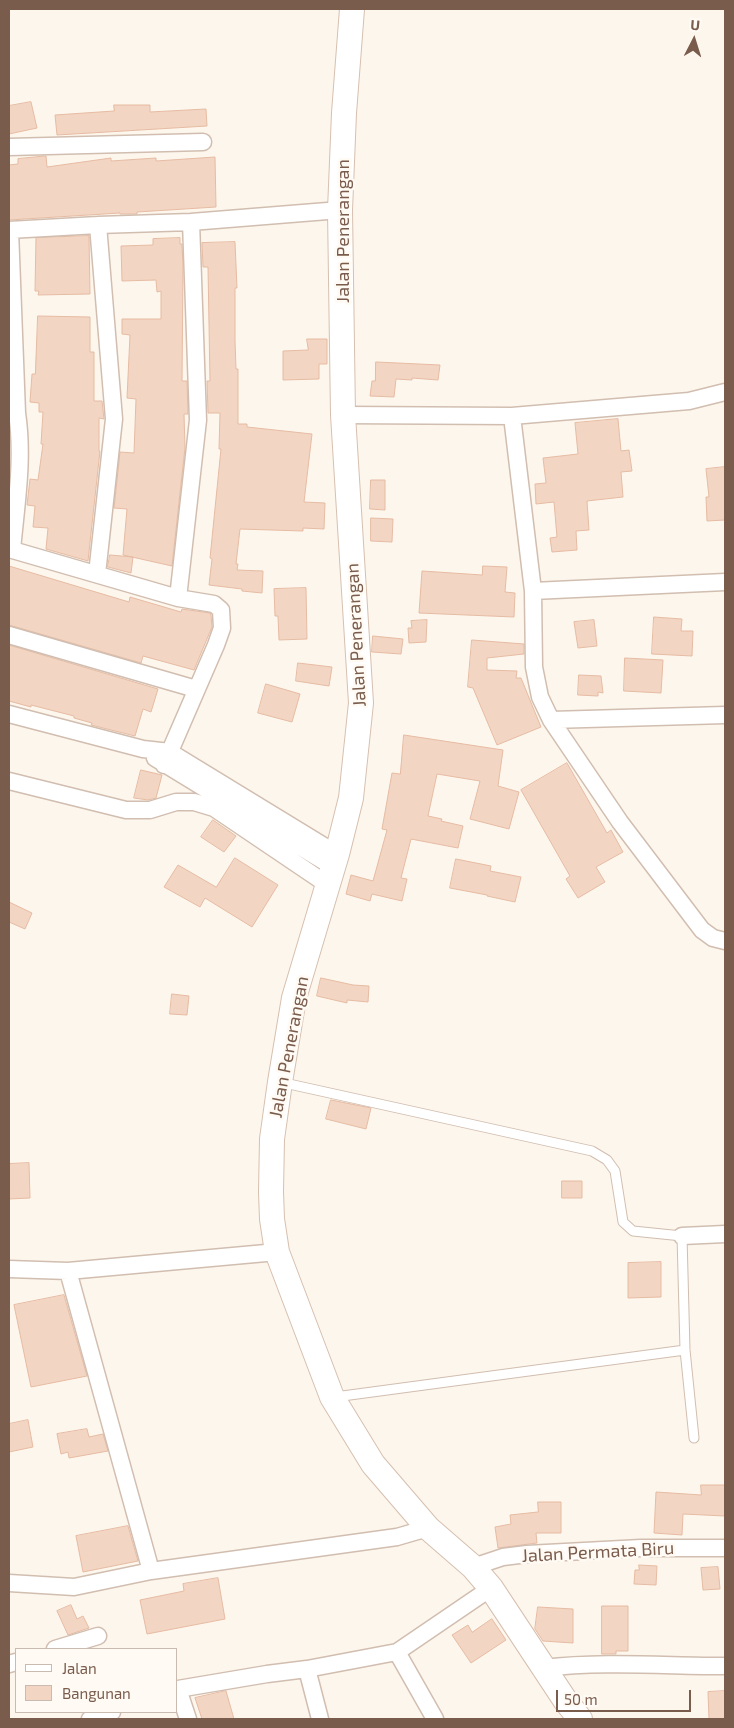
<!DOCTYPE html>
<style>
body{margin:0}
#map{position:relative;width:734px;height:1728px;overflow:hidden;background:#fdf6ec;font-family:"Exo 2",sans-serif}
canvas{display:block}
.frame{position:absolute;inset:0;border:10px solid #7a5c4d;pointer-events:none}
.legend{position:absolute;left:15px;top:1648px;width:162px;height:65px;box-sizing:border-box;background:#fffaf3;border:1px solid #cabbb1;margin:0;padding:6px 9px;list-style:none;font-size:15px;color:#7a5c4d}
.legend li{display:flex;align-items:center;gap:10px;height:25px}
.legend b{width:25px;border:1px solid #cabbb1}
.north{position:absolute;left:669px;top:15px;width:50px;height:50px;-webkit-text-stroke:4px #fffaf3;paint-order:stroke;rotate:5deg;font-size:14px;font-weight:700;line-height:20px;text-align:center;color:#7a5c4d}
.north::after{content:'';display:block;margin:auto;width:18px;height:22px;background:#7a5c4d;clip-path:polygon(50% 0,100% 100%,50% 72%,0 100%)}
.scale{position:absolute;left:556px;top:1690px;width:135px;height:22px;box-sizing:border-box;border:2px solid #7a5c4d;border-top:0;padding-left:6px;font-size:15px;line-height:18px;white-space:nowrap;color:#7a5c4d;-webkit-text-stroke:4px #fffaf3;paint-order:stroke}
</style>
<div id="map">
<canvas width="734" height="1728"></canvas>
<div class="frame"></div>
<ul class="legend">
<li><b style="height:6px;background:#fff"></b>Jalan</li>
<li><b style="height:14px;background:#f3d5c3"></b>Bangunan</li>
</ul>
<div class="north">U</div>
<div class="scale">50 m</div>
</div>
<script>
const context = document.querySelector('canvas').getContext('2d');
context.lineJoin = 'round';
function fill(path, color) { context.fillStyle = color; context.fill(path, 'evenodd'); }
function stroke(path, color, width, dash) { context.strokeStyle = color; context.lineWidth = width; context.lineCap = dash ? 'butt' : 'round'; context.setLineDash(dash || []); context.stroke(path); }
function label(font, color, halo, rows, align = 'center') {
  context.font = font + ' "Exo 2",sans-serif'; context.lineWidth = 5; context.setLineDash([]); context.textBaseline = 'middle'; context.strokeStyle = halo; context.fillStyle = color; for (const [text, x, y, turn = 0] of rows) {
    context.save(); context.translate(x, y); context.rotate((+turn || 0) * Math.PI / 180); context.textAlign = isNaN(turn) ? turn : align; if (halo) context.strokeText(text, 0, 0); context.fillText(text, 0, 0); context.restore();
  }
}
const building = new Path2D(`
 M31,102l6,26 -28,6v-28z
 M114,105h36v7l56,-3 1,17 -150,9 -2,-20 59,-4z
 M45,156h1l1,11 64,-9v3l45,-3v3l59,-4 1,50 -79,5v2h-17v-1l-111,7v-55l9,-1v-5z
 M89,236l1,58 -52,1 1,-4h-4l1,-53z
 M180,238v6h2l1,23 -1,114h5l1,33h-4l1,34 -13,118 -49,-11 4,-46 -13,-1 6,-56 14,1 2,-54 -9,-1 3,-63 -8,-1v-15h39v-28l-4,1 -1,-12 -34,1 -1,-35 32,-1v-6z
 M235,242l2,46h-2v53l1,28h2v55h9v3l65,7 -8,68 21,1 -1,26 -21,-1v3l-63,-2 -4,35h2l-1,6 26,1 -1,22 -20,-2v-2l-33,-4 3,-26 -2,-1 11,-109h-2l1,-36h-12l-1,-32h3l-2,-114h-5l-1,-24z
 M38,316l52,1v35h4v49h8l2,18 -5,-1v33h1l-12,110 -42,-12 2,-21 -15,-1 2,-21 -8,-1 3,-26 8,1 5,-36h-2l2,-32h-4v-9l-9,-1 2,-28h3z
 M307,339h20v25h-8v15l-36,1v-29l25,-1z
 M376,362l64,3 -2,15 -26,-2v2l-16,-1 -2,18 -24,-1 2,-15h3z
 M618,419l3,32 8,-1 3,21 -11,1 2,25 -36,4 2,29 -13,1 1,19 -25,2 -2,-14 7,-1 -3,-35 -18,2 -1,-20 11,-1 -3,-25 35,-4 -3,-31z
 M725,467v53l-18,1 -1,-24h3l-3,-28z
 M371,480h14v30l-15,-1z
 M371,518l22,1 -1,23 -21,-1z
 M110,555l23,2 -2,16 -23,-6z
 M9,566l120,36 1,-5 51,15 1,-3 28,4 1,2 1,12 -18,43 -51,-14 -2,7 -132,-38z
 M483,566l24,1 -2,25 10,1 -1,24 -95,-4 3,-42 60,4z
 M306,588l1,51 -28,1 -1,-24h-3l-1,-27z
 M654,617l28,2 -1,12h12l-1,25 -40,-2z
 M427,620l-1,22 -17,1 -1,-15h4l-1,-7z
 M594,620l3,26 -19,2 -4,-26z
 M373,636l30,3 -2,15 -29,-2z
 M472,640l52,4v10l-37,4v12l30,1 -1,7h5l20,49 -44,18 -24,-57 -5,-1z
 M9,645l149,44 -7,23 -8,-3 -8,27 -44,-11 1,-2 -18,-5v-2l-43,-11v2l-22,-6z
 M625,658l38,2 -2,33 -37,-2z
 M298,663l34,4 -3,19 -33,-5z
 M579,675l22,1 2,17 -5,-1v4l-20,-1z
 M266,684l34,10 -8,28 -34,-9z
 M404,735l99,15 -5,36 21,6 -10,37 -39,-10 10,-38 -43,-7 -9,42 14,3 -1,2 22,5 -5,22 -47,-9 -10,39 6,1 -5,22 -30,-7 -2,7 -24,-7 5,-19 22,6 14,-51 -5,-1 10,-56 8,1z
 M567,763l40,70 4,-3 12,22 -27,15 9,15 -27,16 -12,-19 4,-3 -49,-86z
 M141,770l21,5 -6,23 -8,2 -14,-2z
 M213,820l23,16 -12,16 -23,-15z
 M235,858l43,27 -26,42 -47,-29 -5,9 -36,-20 14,-22 38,22z
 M456,859l35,7 -1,5 31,6 -6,25 -28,-6v-1l-37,-7z
 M9,902l23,11 -7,16 -16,-7z
 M321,978l32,7 16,1 -1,16 -21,-2v3l-30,-7z
 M172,994l17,2 -2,19 -17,-1z
 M331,1100l40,8 -5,21 -40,-10z
 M29,1163l1,35 -21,1v-35z
 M562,1181h20v17h-20z
 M661,1262v35l-33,1v-35z
 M64,1295l23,81 -56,11 -17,-82z
 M28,1420l5,27 -24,5v-28z
 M87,1429l2,8 14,-3 5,17 -39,7 -1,-6 -7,2 -4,-20z
 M701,1485h24v31l-42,-2 -1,21 -28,-2 2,-41 45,3z
 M538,1502h23v31h-25l1,10 -39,5 -3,-21 16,-3 -1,-9 28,-3z
 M128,1526l10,35 -55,11 -7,-36z
 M639,1565l18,1 -1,19 -22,-1 1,-14h4z
 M718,1567l2,22 -17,1 -2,-22z
 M218,1578l7,41 -78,15 -7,-34 44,-9 -1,-7z
 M71,1605l6,14 6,-3 6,12 -21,7 -11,-24z
 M602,1606h26v45h-12v3h-14z
 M538,1607l35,2v34l-30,-2 -8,-12z
 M492,1619l14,21 -35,23 -19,-28 16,-10 4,7z
 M226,1691l8,28h-32l-7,-21z
 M725,1691v28h-16l-1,-27z`);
fill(building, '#f3d5c3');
stroke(building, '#e6bba3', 1);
const lane = new Path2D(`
 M280,1082l312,69 15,9 8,11 8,51 10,9 49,5 3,114 9,88
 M335,1397l350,-47`);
const street = new Path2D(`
 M9,147l194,-5
 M9,230l89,-5 93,-3 149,-12
 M10,230l7,183c7,46 -1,92 -5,137
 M343,415l169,1 177,-15 36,-9
 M512,416l21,175 1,76 6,30 11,23 69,102 82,108 11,8 12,3
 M9,549l169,49 36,6 7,6 1,18 -6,17 -52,120
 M97,574l17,-155 -16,-194
 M533,591l192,-9
 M178,598l20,-178 -7,-198
 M9,635l187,54
 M9,714l134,35 27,3 167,102
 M551,720l174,-5
 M155,758l178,109
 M9,781l117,29h24l26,-8h18l20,6 114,77
 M682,1236l43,-2
 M9,1269l59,2 209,-19
 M68,1271l83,300
 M473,1567l30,-10 24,-3 114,-6h84
 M9,1583l65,4 77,-16 246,-34 31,-9
 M55,1649l43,-13
 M397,1652l38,67
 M9,1664l7,-2
 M544,1668c59,-7 122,-2 181,-2
 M307,1669l13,50
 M90,1719l22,-7
 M188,1719l-10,-30 89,-15 40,-5 90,-17 94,-64`);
const secondary = new Path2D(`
 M352,9l-8,104 -4,97 3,205 18,288 -10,95 -14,56 -43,144 -14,84 -8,57 -1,53 1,27 5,33 55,145 41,67 55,64 45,39 18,21 74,112 15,19`);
stroke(lane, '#d1beb0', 11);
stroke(street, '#d1beb0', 19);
stroke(secondary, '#d6c0b0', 26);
stroke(lane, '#fff', 9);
stroke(street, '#fff', 16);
stroke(secondary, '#fff', 24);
label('18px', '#7a5c4d', '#fffaf3', [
 ["Jalan Penerangan",343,231,-90],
 ["Jalan Penerangan",356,635,-93],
 ["Jalan Penerangan",289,1047,-79],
 ["Jalan Permata Biru",598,1552,-3]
]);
</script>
